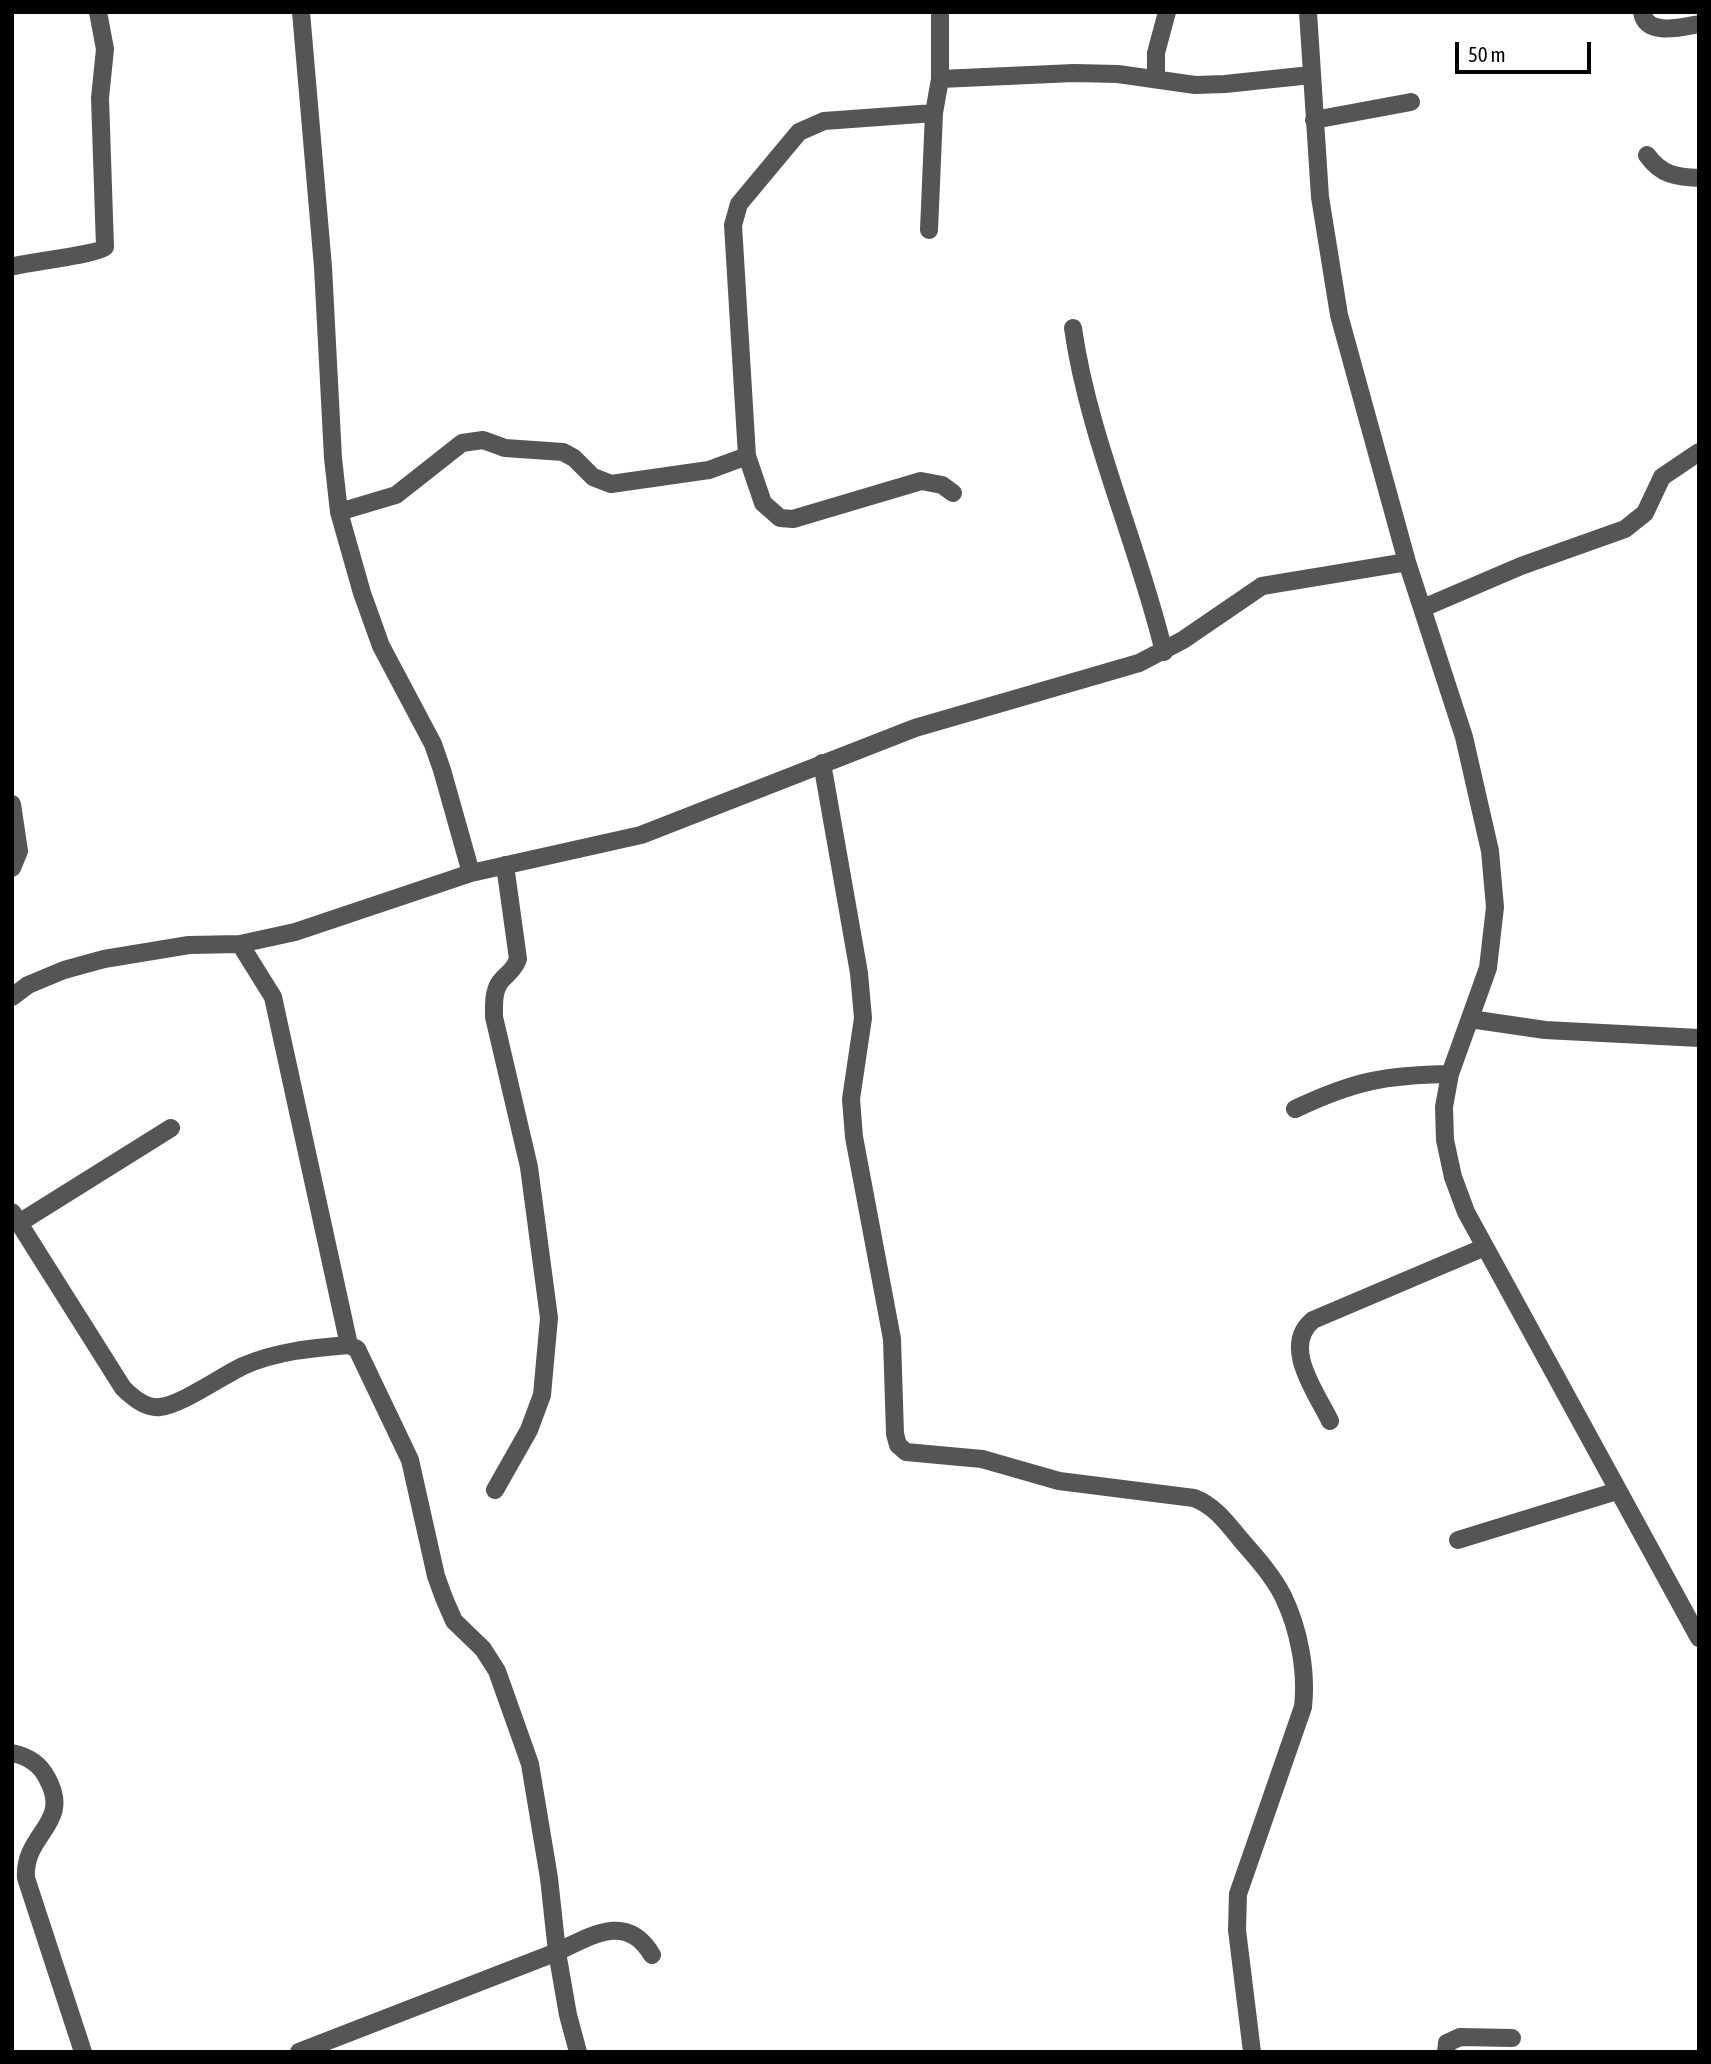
<!DOCTYPE html>
<style>
body{margin:0}
#map{position:relative;width:1711px;height:2064px;overflow:hidden;background:#fff;font-family:"Asap Condensed",sans-serif}
canvas{display:block}
.frame{position:absolute;inset:0;border:14px solid #000;pointer-events:none}
.scale{position:absolute;left:1455px;top:42px;width:136px;height:32px;box-sizing:border-box;border:4px solid #000;border-top:0;padding-left:9px;font-size:21px;line-height:24px;white-space:nowrap;color:#000;-webkit-text-stroke:5px #fff;paint-order:stroke}
</style>
<div id="map">
<canvas width="1711" height="2064"></canvas>
<div class="frame"></div>
<div class="scale">50 m</div>
</div>
<script>
const context = document.querySelector('canvas').getContext('2d');
context.lineJoin = 'round';
function stroke(path, color, width, dash) { context.strokeStyle = color; context.lineWidth = width; context.lineCap = dash ? 'butt' : 'round'; context.setLineDash(dash || []); context.stroke(path); }
stroke(new Path2D(`
 M301,12l22,255 10,191 6,54 23,81 19,53 52,98 9,26 29,103
 M1308,12l12,185 19,118 68,247 57,175 26,114 5,56 -7,61 -38,106 -6,33 1,33 8,37 13,35 233,426
 M1642,12c4,25 40,15 57,12
 M940,79v-67
 M1156,79v-26l11,-41
 M934,113l-110,8 -25,11 -60,72 -6,21 14,231 16,47 17,15 13,1 128,-38 21,4 11,8
 M1314,120l97,-18
 M1647,155c14,20 29,22 52,23
 M929,230l5,-117 6,-34 134,-6 44,1 77,11 30,-1 86,-9
 M15,266c16,-4 84,-12 90,-19l-5,-149 5,-49 -7,-37
 M1073,328c15,107 65,216 91,324
 M339,512l57,-17 66,-52 21,-3 22,8 58,4 11,6 19,19 18,7 98,-14 38,-14
 M1423,608l98,-42 104,-37 20,-16 17,-36 37,-25
 M822,763l37,210 4,45 -12,81 3,38 38,202 3,95 3,11 8,7 76,7 77,22 135,17c21,8 33,25 47,42 15,17 32,36 42,56 16,33 24,75 20,111l-65,187 -1,36 15,122
 M12,804l7,47 -7,17
 M240,944l33,53 76,348
 M12,997l16,-12 36,-15 40,-11 85,-14 51,-1 55,-12 176,-59 170,-38 274,-107 224,-65 44,-23 79,-54 145,-24
 M1470,1019l75,11 154,8
 M1295,1109c59,-28 90,-34 155,-35
 M12,1212l111,176c9,9 23,21 37,19 21,-2 62,-31 83,-41 34,-15 70,-18 106,-21l8,4 53,111 26,116 8,22 10,23 29,28 14,22 33,93 19,114 8,74c34,-16 70,-40 95,3
 M19,1223l152,-95
 M1330,1421c-14,-29 -49,-75 -17,-101l172,-73
 M495,1490l34,-60 13,-35 7,-77 -20,-151 -35,-150c0,-11 -1,-25 6,-35 7,-9 14,-11 18,-23l-13,-94
 M1458,1540l159,-49
 M12,1753c15,3 28,11 35,25 26,46 -24,55 -21,100l57,174
 M299,2052l258,-100 11,63 10,37
 M1446,2052l1,-9 13,-6 52,1`), '#555', 18);
</script>
